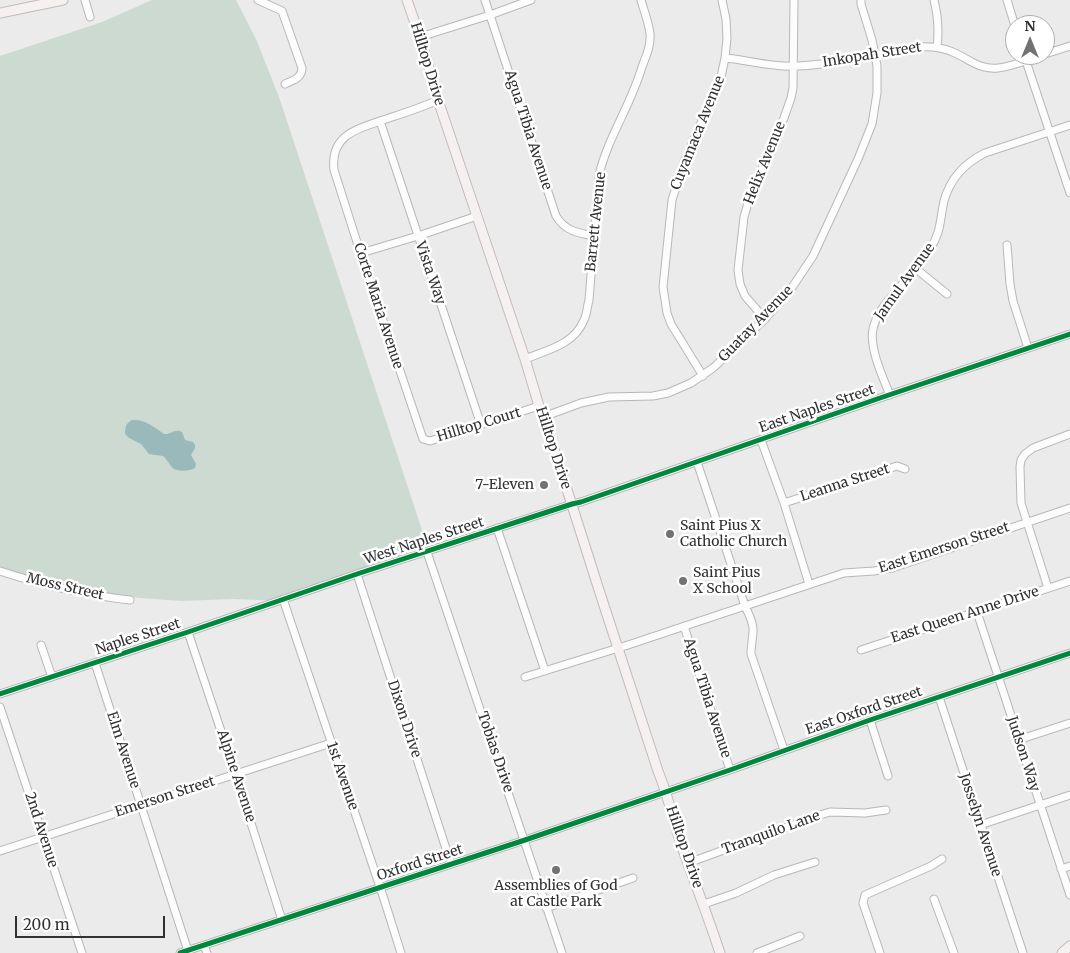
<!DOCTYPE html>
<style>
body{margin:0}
#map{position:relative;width:1070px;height:953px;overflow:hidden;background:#ebebec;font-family:Merriweather,serif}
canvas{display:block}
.north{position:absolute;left:1005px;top:15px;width:50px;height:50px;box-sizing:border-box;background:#fff;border:1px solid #acadad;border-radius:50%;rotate:0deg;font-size:14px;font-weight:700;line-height:20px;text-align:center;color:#303132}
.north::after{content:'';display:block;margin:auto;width:18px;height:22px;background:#717273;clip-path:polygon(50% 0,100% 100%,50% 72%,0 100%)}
.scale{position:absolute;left:15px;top:916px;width:150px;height:22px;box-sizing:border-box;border:2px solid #303132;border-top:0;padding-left:6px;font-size:15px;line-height:18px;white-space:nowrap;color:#303132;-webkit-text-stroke:4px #fff;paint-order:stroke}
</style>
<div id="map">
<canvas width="1070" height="953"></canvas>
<div class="north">N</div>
<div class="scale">200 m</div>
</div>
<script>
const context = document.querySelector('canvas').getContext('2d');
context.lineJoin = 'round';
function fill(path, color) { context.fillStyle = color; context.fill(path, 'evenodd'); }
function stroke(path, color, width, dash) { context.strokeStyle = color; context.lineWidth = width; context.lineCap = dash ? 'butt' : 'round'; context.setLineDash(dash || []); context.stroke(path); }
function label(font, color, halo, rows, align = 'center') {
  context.font = font + ' Merriweather,serif'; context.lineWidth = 5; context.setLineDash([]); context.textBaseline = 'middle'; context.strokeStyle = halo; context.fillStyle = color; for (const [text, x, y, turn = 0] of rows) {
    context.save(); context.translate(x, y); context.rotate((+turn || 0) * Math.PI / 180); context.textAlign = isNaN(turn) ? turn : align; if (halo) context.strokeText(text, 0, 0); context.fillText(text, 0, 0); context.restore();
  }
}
fill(new Path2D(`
 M152,0h84l20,39 23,58 147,445 -28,21 -115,38 -50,-2 -52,2 -66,-5 -26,-4 -89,-22v-514l102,-34z`), '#cddad2');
fill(new Path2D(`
 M132,420c13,-1 22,7 32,14 7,1 11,-6 18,-2l3,8 8,2 2,3v3l-4,7 5,9 -1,4c-5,3 -15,4 -21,1 -4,-3 -7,-10 -11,-13l-14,-2 -8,-10 -12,-6 -4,-4c0,-7 1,-11 7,-14z`), '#99b9ba');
const minor = new Path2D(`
 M85,0l5,17
 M258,0l24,11 20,57c0,10 -9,12 -17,16
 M485,0l71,216c9,15 22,17 38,20
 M934,0c4,16 5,31 3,47
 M1007,0l8,26
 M420,37l70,-22 41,-15
 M1045,54l25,-8
 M1024,55l46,138
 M725,58c24,2 48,10 73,8 40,-2 79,-12 119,-19 13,-1 26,0 38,6 15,7 25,17 43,15 13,-1 32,-9 45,-13
 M438,100c-17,8 -37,14 -55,20 -26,9 -53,15 -49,50l29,91 60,178 7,2 109,-35
 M380,121l101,304
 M1007,245l3,39 3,17 15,47
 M361,253l57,-17 59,-20
 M915,268l32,26
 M765,319l-20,-23 -5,-12 -2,-14 6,-53 6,-21 34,-78 7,-20 2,-10 1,-88
 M525,359c22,-9 49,-14 59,-39 3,-6 3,-13 5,-20l10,-125c9,-38 32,-70 43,-108 4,-11 9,-21 8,-33 -1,-11 -6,-23 -9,-34
 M703,376l-32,-52 -4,-11 -4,-26 9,-87 12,-38 37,-85 4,-19 2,-20 -1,-19 -4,-19
 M890,395c-7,-17 -21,-47 -17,-66 4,-19 19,-32 31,-47 9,-11 19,-22 26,-33 11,-16 10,-30 14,-48 6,-22 21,-38 41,-48l85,-28
 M543,417l38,-14 28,-6 44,-1 15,-3 23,-10 22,-15 52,-49 28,-33 20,-30 45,-97 14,-35 5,-31v-27l-5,-26 -11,-36v-4
 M761,440l23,63 25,81
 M697,462l48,144c3,7 8,15 8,23 0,9 -2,17 -2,25l33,96
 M784,503l113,-37 8,3
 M497,528l48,143
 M427,552l135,401
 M0,571c43,14 86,24 130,29
 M357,574l94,290
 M1048,588l-27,-85 -1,-36 1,-7 4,-6 8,-6 37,-14
 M283,599l100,297 18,57
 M977,612l93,283
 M684,626l46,144
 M188,632l46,138 48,150
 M41,645l11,32
 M861,650l209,-69
 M95,663l93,288
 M525,677l103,-32 216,-72 30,-2 18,-3 178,-60
 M0,694l188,-62 169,-58 215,-70 9,-2 299,-104 190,-64
 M939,697l84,256
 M0,707l82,246
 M870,720l18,56
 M1018,740l52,-17
 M980,825l90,-30
 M0,851l331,-108
 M688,863l132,-48 10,-3 35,1 21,-3
 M1061,869l9,-3
 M934,899l20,54
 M704,904l32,-11 38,-18 41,-13
 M546,908l87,-30
 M204,945l3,8
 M180,953l345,-113 205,-70 140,-50 200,-67
 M757,953l43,-17
 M880,953l-17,-50 2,-8 66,-29 11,-7`);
const major = new Path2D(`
 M407,0l16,46 15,54 87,259 14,47 18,52 42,132 59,181c10,24 15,49 23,73 13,37 27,72 39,109
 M0,13l63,-13
 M1062,953l8,-7`);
stroke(minor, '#b8b8b9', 9);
stroke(major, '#c4baba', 11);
stroke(minor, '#fcfcfc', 7);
stroke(major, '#f6f1f1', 9);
stroke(new Path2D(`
 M0,694l188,-62 169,-58 215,-70 9,-2 299,-104 190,-64
 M180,953l345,-113 205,-70 140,-50 200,-67`), '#00873e', 5);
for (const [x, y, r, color] of [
 [544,485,5,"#717273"],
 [670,534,5,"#717273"],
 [683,581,5,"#717273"],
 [556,870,5,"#717273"]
]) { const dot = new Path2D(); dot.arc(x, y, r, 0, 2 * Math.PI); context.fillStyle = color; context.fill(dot); stroke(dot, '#fff', 2); }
label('14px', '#303132', '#fff', [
 ["Inkopah Street",872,55,-9],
 ["Hilltop Drive",427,64,73],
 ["Agua Tibia Avenue",528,130,72],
 ["Cuyamaca Avenue",698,133,-68],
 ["Helix Avenue",765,163,-68],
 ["Barrett Avenue",596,222,-84],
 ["Vista Way",430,273,71],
 ["Jamul Avenue",905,282,-54],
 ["Corte Maria Avenue",378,306,72],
 ["Guatay Avenue",756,324,-46],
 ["East Naples Street",817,409,-19],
 ["Hilltop Court",479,425,-17],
 ["Hilltop Drive",553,448,72],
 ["Leanna Street",845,483,-18],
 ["West Naples Street",424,541,-18],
 ["East Emerson Street",944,548,-18],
 ["Moss Street",65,587,13],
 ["East Queen Anne Drive",965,615,-18],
 ["Naples Street",138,637,-18],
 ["Agua Tibia Avenue",707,698,72],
 ["East Oxford Street",864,711,-19],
 ["Dixon Drive",404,719,72],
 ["Elm Avenue",123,750,72],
 ["Tobias Drive",495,752,71],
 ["Judson Way",1023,754,72],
 ["Alpine Avenue",236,776,72],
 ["1st Avenue",342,776,71],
 ["Emerson Street",165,797,-18],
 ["Josselyn Avenue",980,825,72],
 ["2nd Avenue",41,830,72],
 ["Tranquilo Lane",771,833,-20],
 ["Hilltop Drive",684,847,71],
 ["Oxford Street",420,863,-18]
]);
label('14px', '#303132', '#fff', [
 ["7-Eleven",534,485,"right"],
 ["Saint Pius X",680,526],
 ["Catholic Church",680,542],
 ["Saint Pius",693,573],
 ["X School",693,589],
 ["Assemblies of God",556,886,"center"],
 ["at Castle Park",556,902,"center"]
], 'left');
</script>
